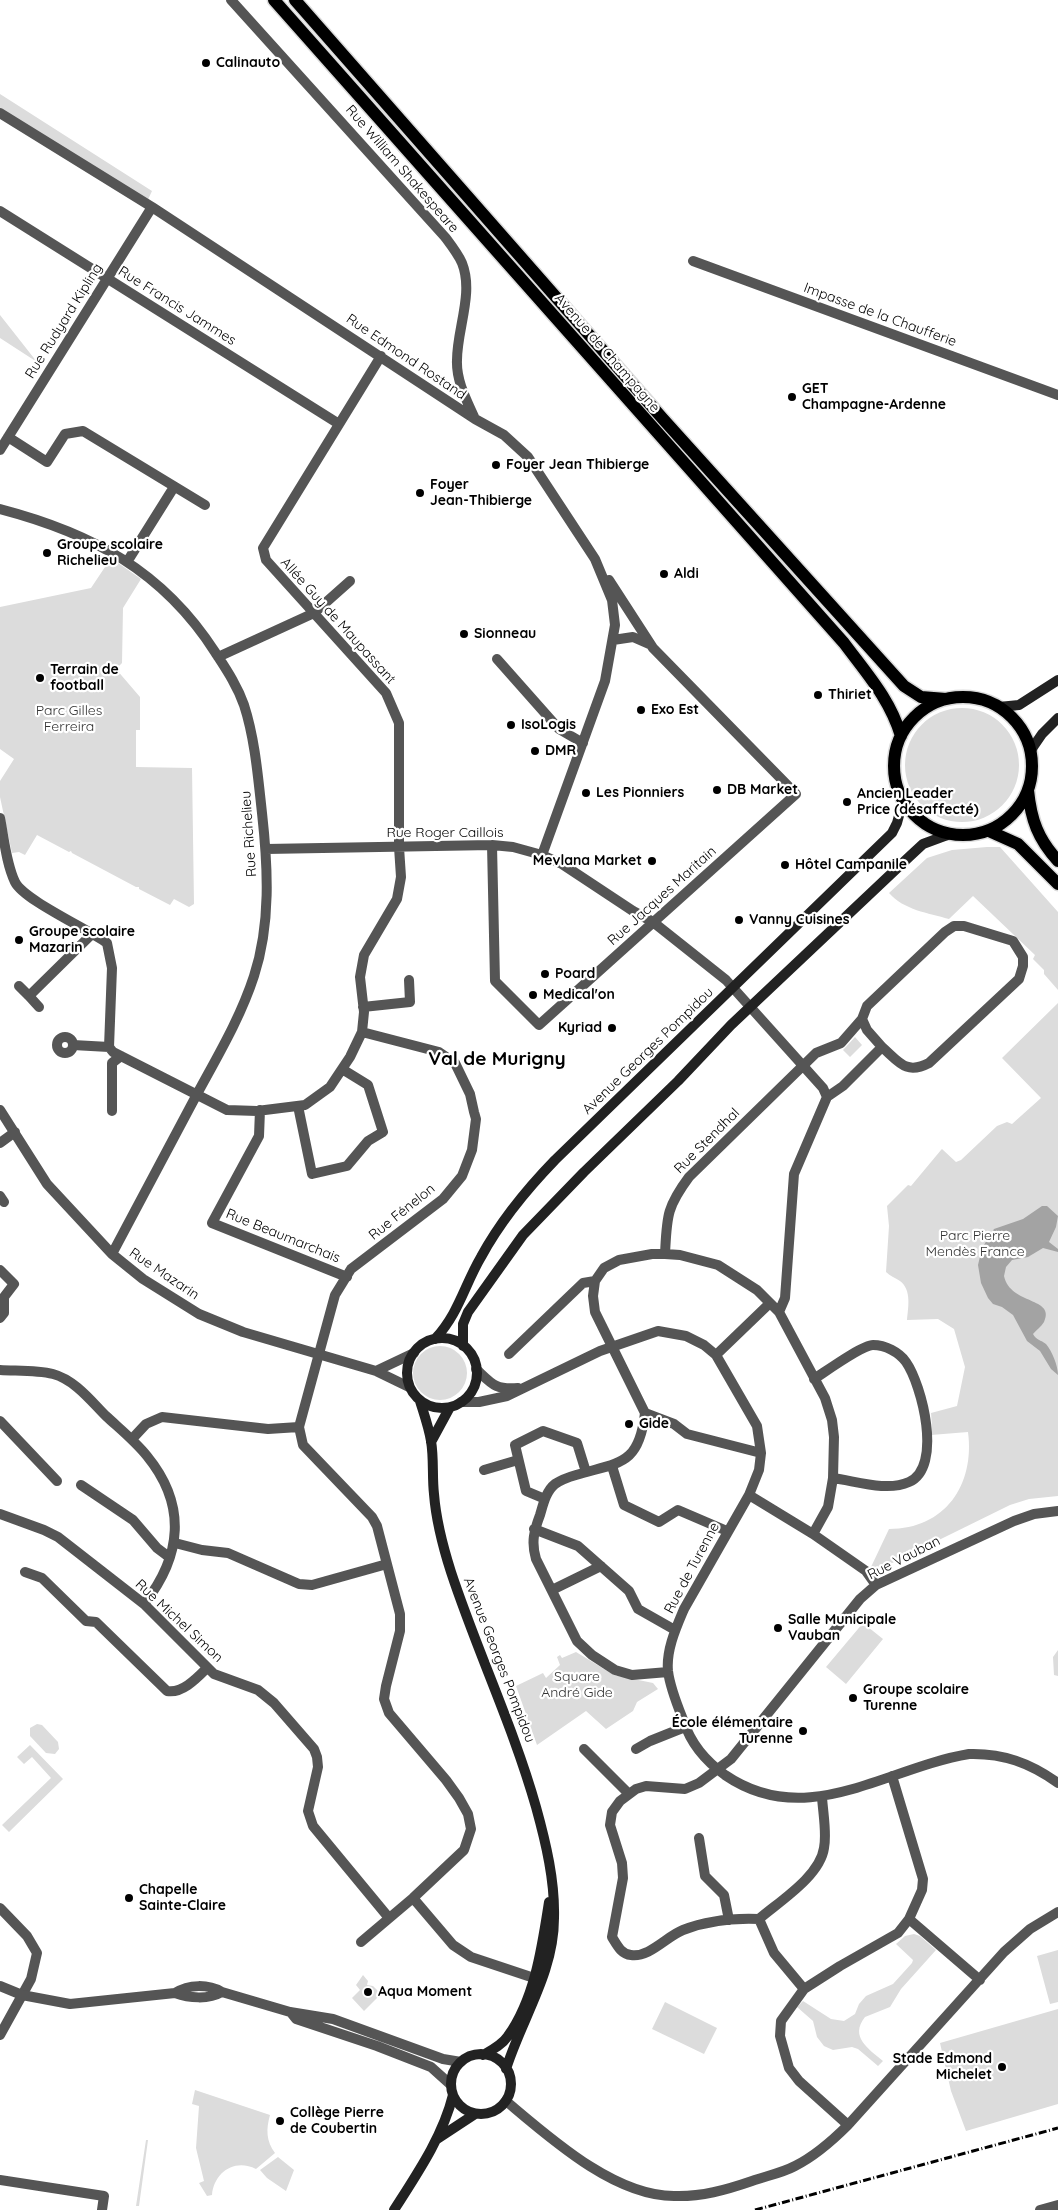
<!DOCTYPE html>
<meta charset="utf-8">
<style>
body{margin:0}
canvas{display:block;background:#fff}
</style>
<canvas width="1058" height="2210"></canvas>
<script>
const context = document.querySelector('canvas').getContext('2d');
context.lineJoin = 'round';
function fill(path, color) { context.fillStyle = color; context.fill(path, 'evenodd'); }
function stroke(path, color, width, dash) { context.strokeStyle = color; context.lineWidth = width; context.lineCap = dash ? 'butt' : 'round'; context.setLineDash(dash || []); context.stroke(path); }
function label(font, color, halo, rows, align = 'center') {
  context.font = font + ' Quicksand,sans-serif'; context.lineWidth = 4.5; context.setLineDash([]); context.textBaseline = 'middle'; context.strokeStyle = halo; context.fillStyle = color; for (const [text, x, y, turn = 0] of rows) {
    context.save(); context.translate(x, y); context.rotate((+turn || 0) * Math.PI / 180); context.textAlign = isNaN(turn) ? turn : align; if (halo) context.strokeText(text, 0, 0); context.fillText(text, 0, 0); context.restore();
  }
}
fill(new Path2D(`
 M0,94l152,97 -7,15 -145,-93z
 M0,315l37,47 -37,-24z
 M111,558l30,21 -18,29 -1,55 -6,6 24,28v33h-4v37l56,1 2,136 -5,3 -15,-8 -4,6 -31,-16v-2h-3l-64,-34 -1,-2 -2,1 -32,-17 -12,20 -6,-3 -7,1 -12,-56v-16l14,-22 -14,-10v-142l91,-19z
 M905 765a57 57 0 1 1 114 0a57 57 0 1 1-114 0Z
 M987,847h13l58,65v78l-14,-16v-4l-11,-11 2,-4 -62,-59 -24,23c-21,-6 -45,-9 -60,-26l38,-35 25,-8z
 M1058,1003v493l-29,3 -19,6 -130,64 -9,-2 18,-38c56,0 86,-44 79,-97l-37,3 1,-9 -1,-13 26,-7 8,-39 -11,-38 -16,-10 -31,1c1,-12 5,-30 -7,-39 -4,-3 -10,-5 -14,-9l3,-46 -2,-20 21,-21 3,1 30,-36 1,-1 14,13 5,-2 36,-34 10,-4 5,2 29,-26 -39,-40z
 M855,1037l7,8 -12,12 -7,-7z
 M413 1373a27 27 0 1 1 54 0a27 27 0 1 1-54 0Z
 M863,1623l20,16 -37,45 -20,-17z
 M1058,1650v26l-4,-1 -1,-18z
 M576,1652l38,23 39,8 5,6 -21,13 -4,9 -27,18 -20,-18 -49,34 -21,-59 27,-13 3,5 14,-13 -3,-8 3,-2 2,3z
 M37,1724l5,1 16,17 1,7 -4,5 -9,-1 -16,-17v-8z
 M30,1745l33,34 -54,53 -7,-7 49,-47 -19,-21 -8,7 -7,-7z
 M914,1934l6,2 16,14 -35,39 -11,18 -25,10c-16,20 4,32 18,44l-5,5 -20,-17 -6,-2 -19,3 -9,-4 -7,-9 -4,-16 -16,-14 6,-6 28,18 13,2 11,-7 4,-10 7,-8 27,-12 19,-21 1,-3 -17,-16 9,-8z
 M1058,1950v52l-8,2 -13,-48z
 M363,1975l5,6 -1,4 6,1 8,8 -17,17 -12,-13 8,-8 -4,-5z
 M665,2002l52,26 -13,26 -52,-25z
 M1058,2009v95l-92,27 -15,-40 -11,-48z
 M195,2090l75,25c-4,14 -4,26 5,38l-19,16c-21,-11 -42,3 -44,26l-5,1 -8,-13 5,-2 -8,-33 3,-42 -7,-2z
 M146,2140h2l-9,66h-3z
 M278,2157l16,13 -8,21 -19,-13 -7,-8z`), '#dcdcdc');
fill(new Path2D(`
 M1042,1206h5l11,10 -2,11 -7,15 9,7v3l-15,-4 -15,9 -16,3 -6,7 -2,9c6,29 52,21 40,46 -3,5 -8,8 -11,12 3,6 8,6 13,10 6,7 12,22 12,31l-7,-6 -11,-18 -13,-10 -14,-26 -11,-8 -9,-3 -5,-6 -7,-15 -3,-18 4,-17 12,-19 29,-10z`), '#a3a3a3');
const primary = new Path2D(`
 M274,0l570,643c23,31 46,56 57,93
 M295,0l368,419 241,267 17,11 25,2
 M894 766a69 69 0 1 1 138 0a69 69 0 1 1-138 0Z
 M1028,790c3,30 10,49 30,71
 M989,831l29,13 40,40`);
stroke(primary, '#dbdbdb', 15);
stroke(new Path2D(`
 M231,0l214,237c6,8 13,17 17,26 12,30 -5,66 -5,97 -1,21 10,41 18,59
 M0,113l152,94 323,212 29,16 24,22 67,102 17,41 3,25 -10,56 -63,174
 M0,211l339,213
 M693,261l365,134
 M8,437l39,25 18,-28 18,-3 122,74
 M0,450l152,-243
 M0,509c92,24 163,62 215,143 11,17 22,33 29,53 11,34 14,72 18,108 6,54 9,111 -8,163 -14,43 -37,81 -58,120 -28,52 -56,105 -84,158
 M127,562l47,-75
 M613,640l20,-3 16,7
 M218,657l96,-44 36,-32
 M497,659l62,70 24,14
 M0,818c4,20 6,45 15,64 9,18 71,46 92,61l5,25 -3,79 4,5 114,58 30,1 48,-6 25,-18 20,-30 12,-25 2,-20 -4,-35 4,-22 33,-56 4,-22 -2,-30v-124l-13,-30 -120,-133 -3,-12 118,-192
 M492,845l3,136 44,44 257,-231 -143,-146 -44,-68
 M266,849l226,-4 21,2 29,8 20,9 71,47 20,11 73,58 97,108 4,9 -33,77 -9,124 -6,14
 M19,986l10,10
 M39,1007l-10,-11 64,-63
 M363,1007l47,-5 -1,-22
 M57 1045a8 8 0 1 1 16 0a8 8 0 1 1-16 0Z
 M73,1045l36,2
 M827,1097l16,-11 39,-39 -15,-17 -5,-11 5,-13 78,-74 9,-6h10l49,15 10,16v9l-4,13 -90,84c-23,12 -30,-1 -47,-16
 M298,1106l14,68 35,-8 21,-25 15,-9 -15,-47 -26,-16
 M0,1110l47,74 65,70 31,25 56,35 44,18 133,39 33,16
 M260,1110l-1,26 -47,87 135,54
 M112,1111v-48l9,-7
 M0,1143l15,-11
 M0,1196l4,6
 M665,1254c2,-37 1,-46 24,-77l127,-124 25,-10 21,-24
 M0,1270l14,14 -10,13v16l-4,5
 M509,1354l74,-71 12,-2
 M716,1355l54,-52
 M476,1369c16,15 19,21 42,19
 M0,1370c17,1 37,0 53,4 22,6 38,27 53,42 14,13 29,25 41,40 40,49 35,100 -3,148
 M376,1371l38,-18
 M814,1379c11,-7 48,-34 59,-34 12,0 26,7 33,17 16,23 37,105 3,120 -22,10 -53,-1 -76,-4
 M461,1402h18l28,-6 93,-45 58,-20 28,5 18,9 12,10 41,71 4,27 -2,17 -10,25 -65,114c-8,19 -18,41 -16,62 2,17 10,36 16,51 7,22 23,40 41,53 82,56 160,-7 244,-21 34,-1 61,9 89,29
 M645,1413l29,11 13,10 74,19
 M0,1421l57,60
 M132,1439l14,-15 16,-7 106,12 31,-2
 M612,1466l12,39 35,17 19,-12 49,21
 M484,1470l34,-10
 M81,1485l52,35 24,28 12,9
 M749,1495l64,39 53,37 10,14
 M545,1499l-19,-8 -11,-46 28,-14 34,12 9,29
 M0,1514l44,16 14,7 86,67 70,70 44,16 16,13 40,46 3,8 1,10 -10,44 5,15 76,92
 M534,1529l44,17 51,45 9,18 37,21
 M175,1543l27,7 26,3 71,31 13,1 75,-21
 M25,1572l17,6 44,43 10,1 71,69c15,3 30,-13 40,-23
 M552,1590l49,-24
 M668,1672l-36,3 -17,-5 -23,-15 -15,-14 -41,-82c-5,-17 -2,-28 4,-44 3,-10 6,-24 15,-31 6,-4 14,-7 21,-9 43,-13 63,-9 69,-62l-50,-101 -2,-16 2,-15 9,-13 15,-8 33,-6h13l15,1 38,10 39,25 22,22 46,86 7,22 2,17 -1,41 -5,29 -15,27
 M584,1749l45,45
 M636,1749l14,-8 35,-14
 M892,1776l31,103 -1,11 -13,29 71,61
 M699,1838l6,38 19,19 5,25
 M413,1898l40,47 18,12 63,21
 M0,1908l27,28 10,17 -6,26 -31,56
 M759,1919c-25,-1 -53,2 -76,11 -16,6 -34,28 -52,25 -10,-1 -14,-10 -19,-18l11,-59 -1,-15 -12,-38 2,-13 8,-11 16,-12 10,-3 39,3 14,-6 32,-24 129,-160 16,-14 138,-64 20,-7 24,-3
 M361,1942l52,-44 51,-48 7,-21 -3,-15 -9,-16 -13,-18 -57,-67 -5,-14 2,-13 14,-55v-17l-23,-88 -5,-9 -69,-72 -4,-18 36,-132 16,-26 92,-70 19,-23 10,-26 4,-31 -2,-7 -4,-18 -15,-31 -16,-11 -77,-20
 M804,1989l-30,-36 -15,-34c21,-18 61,-43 65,-71 3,-15 -1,-35 -2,-51
 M506,2101c44,37 108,95 168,95 27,1 52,-6 78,-15 14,-5 30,-8 43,-15 20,-10 37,-25 53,-41l156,-173 26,-23 28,-17
 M848,2125l-49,-44 -10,-13 -9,-32 1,-15 23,-32 36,-23 58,-33 11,-14
 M0,2180l104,16 -2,14
 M1040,2210l18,-5`), '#555', 10);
stroke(new Path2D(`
 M0,1986l22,9 48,9 105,-11c14,-9 33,-9 47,-1l68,20 43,7 110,40 18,3
 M175,1993c14,5 33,7 47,-1
 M292,2014l4,5 81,27 54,21 20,18`), '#555', 10);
stroke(new Path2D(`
 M999,707l20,-2 39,-25
 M1031,750l11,-16 16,-16
 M407 1373a35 35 0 1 1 70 0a35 35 0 1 1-70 0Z
 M435,1339c24,-26 29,-53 46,-82 20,-37 45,-67 74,-97l337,-327 5,-10 6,-22
 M463,1346v-22l5,-12 55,-77 61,-63 94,-91 53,-56 178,-168 14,-13 27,-10
 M420,1401c4,13 9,27 11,40 3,17 1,36 3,53 2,26 9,53 17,78 26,79 62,154 85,235 10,36 19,74 18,111 0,55 -32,100 -48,151
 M431,1442l19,-35
 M451 2084a30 30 0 1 1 60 0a30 30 0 1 1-60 0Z
 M483,2055c9,-5 19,-10 25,-19 27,-38 34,-89 41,-134
 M437,2139l38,-25
 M394,2210c23,-36 49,-74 59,-115`), '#222', 10);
stroke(primary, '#000', 12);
stroke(new Path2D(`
 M755,2210l303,-82`), '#000', 3, [8, 2.5, 1, 2.5]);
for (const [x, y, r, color] of [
 [206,63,5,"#000"],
 [792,397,5,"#000"],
 [496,465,5,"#000"],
 [420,493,5,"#000"],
 [47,553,5,"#000"],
 [664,574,5,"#000"],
 [464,634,5,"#000"],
 [40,678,5,"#000"],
 [818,695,5,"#000"],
 [641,710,5,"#000"],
 [511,725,5,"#000"],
 [535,751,5,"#000"],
 [717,790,5,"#000"],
 [586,793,5,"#000"],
 [847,802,5,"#000"],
 [652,861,5,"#000"],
 [785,865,5,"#000"],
 [739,920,5,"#000"],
 [19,940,5,"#000"],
 [545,974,5,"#000"],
 [533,995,5,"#000"],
 [612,1028,5,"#000"],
 [629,1424,5,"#000"],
 [778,1628,5,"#000"],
 [853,1698,5,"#000"],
 [803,1731,5,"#000"],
 [129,1898,5,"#000"],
 [368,1992,5,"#000"],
 [1002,2067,5,"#000"],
 [280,2121,5,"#000"]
]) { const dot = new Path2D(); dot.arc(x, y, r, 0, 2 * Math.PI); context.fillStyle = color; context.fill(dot); stroke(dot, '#fff', 2); }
label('bold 14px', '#000', '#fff', [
 ["Calinauto",216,63],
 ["GET",802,389],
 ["Champagne-Ardenne",802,405],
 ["Foyer Jean Thibierge",506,465],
 ["Foyer",430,485],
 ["Jean-Thibierge",430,501],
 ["Groupe scolaire",57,545],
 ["Richelieu",57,561],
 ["Aldi",674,574],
 ["Sionneau",474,634],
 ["Terrain de",50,670],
 ["football",50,686],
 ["Thiriet",828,695],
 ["Exo Est",651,710],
 ["IsoLogis",521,725],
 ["DMR",545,751],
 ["DB Market",727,790],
 ["Les Pionniers",596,793],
 ["Ancien Leader",857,794],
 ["Price (désaffecté)",857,810],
 ["Mevlana Market",642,861,"right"],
 ["Hôtel Campanile",795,865],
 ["Vanny Cuisines",749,920],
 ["Groupe scolaire",29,932],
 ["Mazarin",29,948],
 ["Poard",555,974],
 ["Medical'on",543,995],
 ["Kyriad",602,1028,"right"],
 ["Gide",639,1424],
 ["Salle Municipale",788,1620],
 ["Vauban",788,1636],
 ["Groupe scolaire",863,1690],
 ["Turenne",863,1706],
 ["École élémentaire",793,1723,"right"],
 ["Turenne",793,1739,"right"],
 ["Chapelle",139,1890],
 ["Sainte-Claire",139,1906],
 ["Aqua Moment",378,1992],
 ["Stade Edmond",992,2059,"right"],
 ["Michelet",992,2075,"right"],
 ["Collège Pierre",290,2113],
 ["de Coubertin",290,2129]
], 'left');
label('14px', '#000', '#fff', [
 ["Rue William Shakespeare",402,169,49],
 ["Rue Francis Jammes",177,306,32],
 ["Impasse de la Chaufferie",880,315,20],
 ["Rue Rudyard Kipling",64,321,-58],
 ["Avenue de Champagne",607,353,49],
 ["Rue Edmond Rostand",406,357,34],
 ["Allée Guy de Maupassant",338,621,48],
 ["Rue Roger Caillois",445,833],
 ["Rue Richelieu",249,834,-94],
 ["Rue Jacques Maritain",662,896,-42],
 ["Avenue Georges Pompidou",648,1051,-44],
 ["Rue Stendhal",707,1141,-45],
 ["Rue Fénelon",402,1212,-39],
 ["Rue Beaumarchais",283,1236,22],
 ["Rue Mazarin",164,1274,34],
 ["Rue Vauban",904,1558,-27],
 ["Rue de Turenne",692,1568,-62],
 ["Rue Michel Simon",179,1621,43],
 ["Avenue Georges Pompidou",499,1660,69]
]);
label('14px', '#333', '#fff', [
 ["Parc Gilles",69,711],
 ["Ferreira",69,727],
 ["Parc Pierre",975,1236],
 ["Mendès France",975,1252],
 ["Square",577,1677],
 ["André Gide",577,1693]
]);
label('bold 19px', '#000', '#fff', [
 ["Val de Murigny",497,1059]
]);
</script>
